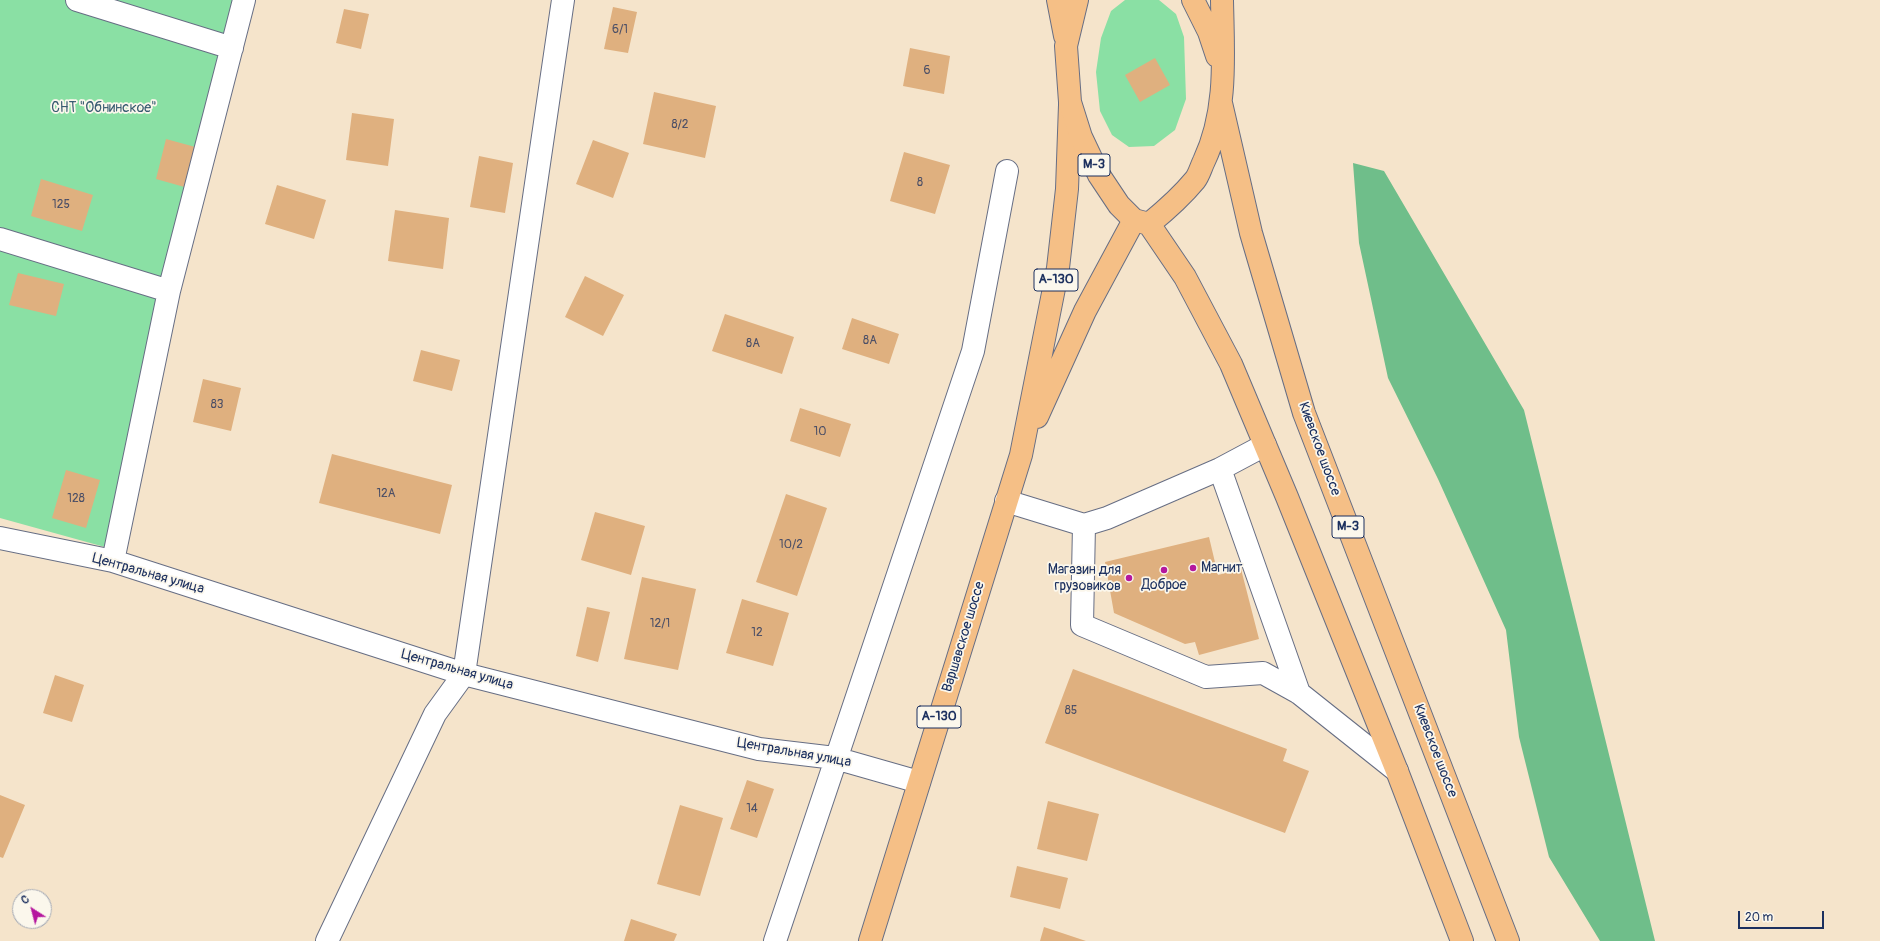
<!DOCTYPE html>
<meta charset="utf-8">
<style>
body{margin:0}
#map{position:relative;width:1880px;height:941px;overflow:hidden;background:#f5e4cb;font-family:Pangolin,sans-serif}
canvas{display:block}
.north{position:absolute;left:12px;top:889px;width:40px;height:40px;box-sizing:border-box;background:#fbf7ec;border:1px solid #a1a7b3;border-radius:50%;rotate:324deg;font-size:11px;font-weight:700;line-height:16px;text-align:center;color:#1b2f5e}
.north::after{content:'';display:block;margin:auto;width:14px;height:18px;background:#b5179e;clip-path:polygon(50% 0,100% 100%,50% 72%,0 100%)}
.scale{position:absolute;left:1738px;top:911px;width:86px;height:18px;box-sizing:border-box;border:2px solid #1b2f5e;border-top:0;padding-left:5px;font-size:12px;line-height:14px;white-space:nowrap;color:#1b2f5e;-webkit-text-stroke:3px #fbf7ec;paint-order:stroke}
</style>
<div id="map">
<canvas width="1880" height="941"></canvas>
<div class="north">С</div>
<div class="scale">20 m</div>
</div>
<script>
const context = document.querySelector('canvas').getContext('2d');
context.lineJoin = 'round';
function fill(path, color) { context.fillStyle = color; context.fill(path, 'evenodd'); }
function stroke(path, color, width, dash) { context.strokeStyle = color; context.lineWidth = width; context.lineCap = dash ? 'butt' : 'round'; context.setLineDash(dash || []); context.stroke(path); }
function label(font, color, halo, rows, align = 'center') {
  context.font = font + ' Pangolin,sans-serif'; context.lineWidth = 3.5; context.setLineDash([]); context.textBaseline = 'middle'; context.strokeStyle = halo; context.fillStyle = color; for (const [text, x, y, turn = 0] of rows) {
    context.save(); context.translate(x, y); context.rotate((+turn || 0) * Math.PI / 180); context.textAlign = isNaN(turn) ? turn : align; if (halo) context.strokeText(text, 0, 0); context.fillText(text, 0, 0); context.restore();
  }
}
fill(new Path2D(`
 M0,0h235l-123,549 -112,-31z
 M1125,0h34l17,14 8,23 2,62 -11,31 -21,16 -25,1 -17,-12 -12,-24 -4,-39 5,-34 10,-27z`), '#8ae0a4');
fill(new Path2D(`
 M1353,163l31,8 140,239 131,531h-55l-51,-84 -30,-120 -13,-107 -68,-151 -50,-101 -29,-135z`), '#6fbe8a');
fill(new Path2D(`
 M613,7l24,5 -9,41 -24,-4z
 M344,9l25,5 -8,35 -25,-6z
 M910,48l40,8 -6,38 -41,-8z
 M1155,58l15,27 -30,17 -15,-27z
 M654,92l62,14 -11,52 -62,-14z
 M352,113l42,6 -6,47 -42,-6z
 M166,139l33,9 -11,40 -32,-9z
 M593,140l36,13 -16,45 -37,-14z
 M904,152l46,13 -15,49 -45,-13z
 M479,156l34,7 -8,50 -35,-6z
 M41,179l52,16 -11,36 -51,-15z
 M277,185l49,15 -12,39 -49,-15z
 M395,210l54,8 -6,51 -55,-8z
 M18,273l46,11 -8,32 -47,-11z
 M585,276l39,19 -21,41 -38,-19z
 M725,314l69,23 -12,37 -70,-23z
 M852,318l47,16 -10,30 -47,-15z
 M421,350l39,10 -8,31 -39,-10z
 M203,379l38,9 -10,43 -38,-9z
 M800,408l51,16 -11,33 -50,-16z
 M332,454l120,31 -12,49 -121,-31z
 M66,470l34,10 -14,48 -34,-10z
 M786,494l41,14 -30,88 -41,-14z
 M595,512l50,14 -14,49 -50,-15z
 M1209,537l9,38 23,-6 18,70 -60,16 -4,-13 -10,2 -71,-31 -9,-51z
 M642,577l54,12 -18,81 -54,-11z
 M742,599l47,14 -16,53 -47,-13z
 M587,607l23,5 -12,50 -22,-6z
 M1073,669l214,80 -4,12 26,10 -24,62 -240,-90z
 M55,675l29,10 -12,37 -29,-9z
 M747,780l27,9 -17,49 -27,-9z
 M0,795l25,10 -22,53 -3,-1z
 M1048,801l51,13 -12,47 -50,-12z
 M680,805l43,13 -23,78 -43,-12z
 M1017,866l51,12 -8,31 -50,-12z
 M631,919l46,15 -3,7h-50z
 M1044,927l42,14h-46z`), '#dfb07f');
const minor = new Path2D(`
 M77,0l155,48
 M0,239l169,52
 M1220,469l79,224
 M1006,501l78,24 23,-7 113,-49 45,-24
 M1084,525l-2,100 124,52 57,-4 36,20 98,78
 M0,538l113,23 351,113 295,75 76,9 84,24
 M113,561l56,-270 75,-291
 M327,941l108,-227 29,-40 99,-674
 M775,941l198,-590 34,-180`);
const major = new Path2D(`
 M1037,417l48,-106 49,-91
 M870,941l151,-486 37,-187 9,-79 3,-84`);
const highway = new Path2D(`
 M1058,0l7,36
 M1077,0l-11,46 4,56 11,35 18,38 20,30 15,15 15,4
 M1193,0l16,32 8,24
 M1221,103l30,130 53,180 204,528
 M1149,224l36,53 46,87 56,133 110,274 65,170
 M1149,224c16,-13 32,-27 46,-44 4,-5 6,-13 9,-19 24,-51 19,-106 18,-161`);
stroke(minor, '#676e84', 24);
stroke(major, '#676e84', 24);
stroke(highway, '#676e84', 24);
stroke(minor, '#fff', 22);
stroke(major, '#f5bf86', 22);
stroke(highway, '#f5bf86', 22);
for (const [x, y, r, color] of [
 [1193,568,4,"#b5179e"],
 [1164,570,4,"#b5179e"],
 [1129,578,4,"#b5179e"]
]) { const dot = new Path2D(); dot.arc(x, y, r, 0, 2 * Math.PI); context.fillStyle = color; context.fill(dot); stroke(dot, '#fbf7ec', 1.5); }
label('12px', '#4c4f66', null, [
 ["6/1",620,30],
 ["6",927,71],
 ["8/2",680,125],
 ["8",920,183],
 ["125",61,205],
 ["8А",870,341],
 ["8А",753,344],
 ["83",217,405],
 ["10",820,432],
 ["12А",386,494],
 ["128",76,499],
 ["10/2",791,545],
 ["12/1",660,624],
 ["12",757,633],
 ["85",1071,711],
 ["14",752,809]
]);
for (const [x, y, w] of [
 [1094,165,32],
 [1056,280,44],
 [1348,527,32],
 [939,717,44]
]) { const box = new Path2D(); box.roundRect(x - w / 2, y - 11, w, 22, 3); context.fillStyle = '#fbf7ec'; context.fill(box); stroke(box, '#1b2f5e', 1); }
label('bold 13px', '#1b2f5e', null, [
 ["М-3",1094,165],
 ["А-130",1056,280],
 ["М-3",1348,527],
 ["А-130",939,717]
]);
label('14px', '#375b70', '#fbf7ec', [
 ["СНТ \"Обнинское\"",104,108]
]);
label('14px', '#1b2f5e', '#fbf7ec', [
 ["Киевское шоссе",1319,449,70],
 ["Центральная улица",148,574,16],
 ["Варшавское шоссе",964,637,-73],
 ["Центральная улица",457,670,16],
 ["Киевское шоссе",1435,751,69],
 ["Центральная улица",794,753,10]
]);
label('14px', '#1b2f5e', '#fbf7ec', [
 ["Магнит",1201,568],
 ["Магазин для",1121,570,"right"],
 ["грузовиков",1121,586,"right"],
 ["Доброе",1164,585,"center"]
], 'left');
</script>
